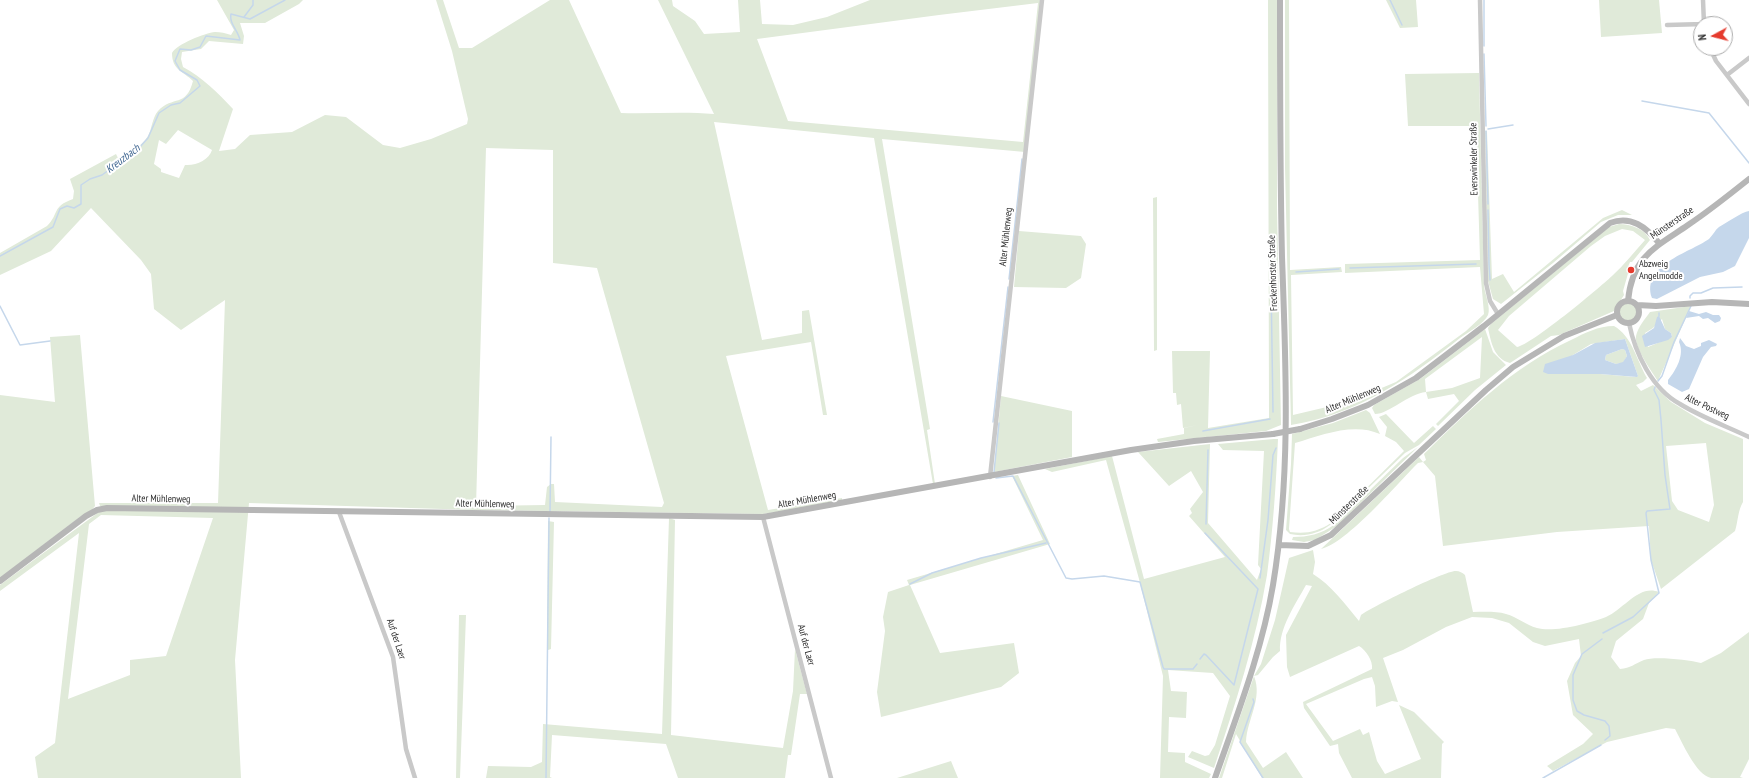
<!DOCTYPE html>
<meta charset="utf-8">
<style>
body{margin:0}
#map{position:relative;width:1749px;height:778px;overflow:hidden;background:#fff;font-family:"PT Sans Narrow",sans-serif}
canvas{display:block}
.north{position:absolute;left:1693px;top:16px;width:40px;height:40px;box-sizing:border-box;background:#fff;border:1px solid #ababab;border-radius:50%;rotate:263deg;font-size:11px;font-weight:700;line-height:16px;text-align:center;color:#2c2c2c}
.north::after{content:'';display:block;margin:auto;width:14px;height:18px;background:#e53a2d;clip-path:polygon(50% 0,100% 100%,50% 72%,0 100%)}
</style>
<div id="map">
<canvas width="1749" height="778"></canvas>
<div class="north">N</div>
</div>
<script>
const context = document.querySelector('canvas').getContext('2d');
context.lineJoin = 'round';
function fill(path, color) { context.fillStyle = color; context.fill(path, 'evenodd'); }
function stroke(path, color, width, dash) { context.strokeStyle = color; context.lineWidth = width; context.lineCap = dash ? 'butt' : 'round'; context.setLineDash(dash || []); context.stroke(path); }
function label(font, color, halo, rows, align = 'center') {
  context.font = font + ' "PT Sans Narrow",sans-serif'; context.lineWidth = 4; context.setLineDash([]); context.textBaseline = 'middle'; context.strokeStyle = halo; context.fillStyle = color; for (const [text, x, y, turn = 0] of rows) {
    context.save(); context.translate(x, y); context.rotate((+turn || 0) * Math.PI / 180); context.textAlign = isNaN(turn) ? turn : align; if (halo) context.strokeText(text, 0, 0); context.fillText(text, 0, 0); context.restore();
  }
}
fill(new Path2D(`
 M217,0h86l-4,4 -34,19h-25l4,13 -1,8 -34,-3 -8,8 -19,3 -1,7 2,8c19,10 35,26 50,42l-14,42 16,-2 15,-14 42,-3 33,-17 21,2 37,28 17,3 31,-9 36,-15 1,-5 -16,-68 -16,-51h7l16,48h13l78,-48h19l52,113c31,1 62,-2 93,1l-56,-114h14l1,6 22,15 9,13 36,-2 -2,-32h22l2,24 31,1 34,-8 43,-17h171l-16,152 -143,-13 48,290 -3,1 8,54h-2l-59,-346 -160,-16 48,218 40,-7v-22l7,-1 18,105h-4l-12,-73 -85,14 42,154 74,-12v4l-79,12 -287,-4 -227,-7 -14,157 6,118h-203l-3,-21 20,-14 24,-210 -79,58v-6l107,-79h-7l-1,-3h119l7,-203 -44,30 -27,-21 -3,-35 -10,-14 -50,-52 -40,43 -51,24v-22l47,-27c13,-13 4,-19 26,-27l1,-8 -4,-12 46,-25 3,6c10,-7 22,-13 29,-24 4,-7 4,-18 10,-25 15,-16 28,-3 35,-30 -10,-10 -21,-11 -21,-28 5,-9 33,-20 43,-21 6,0 10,1 16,3l3,-5zM1038,3l-15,139 -235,-21 -31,-82 182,-24zM178,130l34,20c-3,10 -16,16 -27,15l-6,13 -18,-6v-3l-7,-5 5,-24 7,4zM486,148l67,2v113l44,5 67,235 -2,4 -107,-5 -1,-18h-3l-4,3 -2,18 -64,1 -5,1zM101,515l112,3 -47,138 -36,4v15l-62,24 21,-175z
 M1268,0h9v207l4,218 -15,6 -108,11 -1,-3 27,-5v-6l14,-3 -15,3 -2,-24 -4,1 -1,-12h-3l-1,-42h38l-2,77 61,-10z
 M1285,0h4l1,270 51,-3 1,5 -51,3 2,140 55,-13 48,-20 70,-51 18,-17 -4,-47 -135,6v-9l135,-4 -4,-134h-68l-3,-52 74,-1 5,213c1,8 7,22 4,29 -4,9 -20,17 -28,23 -50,40 -104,77 -169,87l-6,-258z
 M1386,0h30l2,27 -18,1z
 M1599,0h60l3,33 -61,4z
 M1485,131h2l5,148 11,-5 11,18 89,-74 19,-8 10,5h-14l-17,7 -48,41 -52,41 -8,-5 -5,-18z
 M1157,197v153l-3,1 -1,-153z
 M1619,224c12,0 26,5 31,16l-18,22h-2l-3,7 2,1 -6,21 1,4 -10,16 -55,24 -8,1 -41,27c-16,-4 -19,-21 -22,-35l3,-4 118,-97zM1622,229l11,2 12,9c-11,12 -21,25 -33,36 -14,13 -81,69 -95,71l-19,-17 11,-14 82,-70 14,-10z
 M1019,231l62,5 5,8 -5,34 -15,10 -52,-1z
 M1619 312a9 9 0 1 1 18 0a9 9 0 1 1-18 0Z
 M1691,306l-33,75c-6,-9 -24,-34 -22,-45 2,-9 9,-17 14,-24zM1662,319l3,10 6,4 1,4 -24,10 -3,-14 8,-5z
 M1614,326c18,10 23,35 33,52l-4,4 -7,3 5,6 12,-6 18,17 34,21 38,16v63c-5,8 -5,19 -8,29l-74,58 -10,-29 -2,-34 -92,6 -114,14 -8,-70 -12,-14 -5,1c-21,21 -71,80 -97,86l98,-92 4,5 3,-2 -2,-6c45,-44 89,-87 147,-114 14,-7 27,-14 43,-14zM1625,339l13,37 -3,1 -35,-3h-52l25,-19 18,-11zM1706,443l8,62 -5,17 -31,-12 -6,-9 -6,-55z
 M1485,329l8,23 13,13 -31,25 -37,36 -2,-2 23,-23 -5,-7 -26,5 -2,-7c-18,2 -37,22 -51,22l-3,-6 2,-3 46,-26zM1482,337l-2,41 -28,10 -26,4 -1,-13z
 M80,335l15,171 -4,5 -11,6 -80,61v-183l55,7 -5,-65z
 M1622,349l3,1 2,6 -4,7 -7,1 -11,-4 1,-5z
 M1001,396l71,15v46l-78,15z
 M1366,410l4,3 10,21c-26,-12 -59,1 -85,9l-6,86 1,3c16,2 27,0 41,-9l73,-72 -8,-9 -11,-6 2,-9 -8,-10 7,-3 28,29 19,-17 3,3 -17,16 -14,8 -75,72c-12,9 -26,12 -40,9l-4,-4 5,-66 1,-30 41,-11z
 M1274,439h4c-2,46 -5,91 -11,136 -11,66 -32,130 -53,193l-26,-11 4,-6 13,5 4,-1 6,-10 15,-49 -17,-23 -45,-3 3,21 16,1 -1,26 -17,-1 -1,35 17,1v9l26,12 -2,4h-49l3,-102 -24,-97 -33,-119 -54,12 -7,-3 67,-13 32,123 81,-22 -36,-41 3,-3 -2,-4 13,-17 -12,-21 -22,15 -31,-34 72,-8 -2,79 49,57 4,-11 -3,-4 6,-114 -41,-1 -5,-6z
 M1418,447l-81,79 -22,14 -11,2 -12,-2 1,-3c15,0 28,-3 41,-12l69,-67z
 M1018,475l32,69 -140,41 30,68 74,-10 5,30 -18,14 -120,30 -4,-25 8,-61 -2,-14 5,-25 21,-7 -2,-5 136,-40 -31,-64z
 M669,518l6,2 -4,215 112,13 10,-57 2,-42 12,45h-7l-9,61h-3l-3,23h-107l-12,-34 -114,-9 -2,42 2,1h-66l2,-12 43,1 11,-5 1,-38 119,10z
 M548,521l6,1 -3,127 -3,1 -1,-10z
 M1313,550l2,12 -2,12c18,11 32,30 46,47l2,-6c11,-8 85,-45 95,-44 3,0 7,2 9,4l8,37c10,0 23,-1 33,2 11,3 20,11 31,14 17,5 53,-5 69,-11 18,-8 33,-33 53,-25l-10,11 -6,16 -27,22 -5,16 9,12c11,-1 14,-5 24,-9 11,-4 45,0 57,3l20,-10 28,-21v127l-9,18 3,1c-10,0 -22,0 -32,0 -15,-3 -29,-36 -36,-49l-9,-1 -59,14 -54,29 -6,-5 36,-22 10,-10 -20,-19 -6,-34 8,-18 6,-7 -2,-17 -34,7 -12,-4 -24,-19 -17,-5 -20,-1 -26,10 -43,23 -20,8 15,44 -6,-1 -16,6 -1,-21 -3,-9 -8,2 -58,25 27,37 27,-12 3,6 6,-3 8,29 8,13 36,-15 -22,-54 15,7 30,30 -2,2 -1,34h-89l-13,-25 -1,-9 -8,2 -26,-38 -1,-6 69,-33c1,-8 -6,-19 -13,-23l-69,31 -3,-10 -1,-32 26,-49 -6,-1c-11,20 -27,43 -26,66l-7,6 -15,18 -4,1c9,23 -7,43 -8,66l17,26 23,-16 17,26h-41l-26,-44 -14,44h-3l35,-102 7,-12 14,-44 14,-62z
 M459,615h7l-6,163h-4z
 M951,761l7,17h-61z`), '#e0ead9');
fill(new Path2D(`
 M1749,211v27l-14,28 -12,6 -23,5 -43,22 -5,-1c-11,-33 37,-45 57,-59 4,-4 6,-9 10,-12 7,-4 23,-15 30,-16z
 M1689,311l10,3 7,-2 7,3h6l2,3 -1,3 -5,2 -7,-5 -5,1 -4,-3 -13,2z
 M1659,316l6,13 6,4 1,4 -4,3 -23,7 -3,-11 12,-8 3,-11z
 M1680,338l6,8 8,3 7,-3v-3l8,-3 8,4 -1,2 -5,1 -8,10 -14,32 -7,3 -14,-8v-4c8,-10 17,-25 11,-38z
 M1625,339l13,37 -1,1 -37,-3h-52l-5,-2 2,-8 28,-9 22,-12zM1622,349l3,1 2,6 -4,6 -7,2 -11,-4 1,-5z`), '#c5d7eb');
stroke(new Path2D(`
 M1390,0l12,25
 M1484,0v46
 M244,17l9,-12v-5
 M1484,54l2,72
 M1642,101l67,12 40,50
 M1488,129l25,-4
 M1486,131l2,73
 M1488,210l1,54
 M0,256l53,-29 7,-18 7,-3 7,2 7,-4v-19l9,-6 12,-4 37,-27 9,-10 11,-25 12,-8 9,-2 20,-17 -3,-6 -17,-10 -5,-9 5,-12 11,1 9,-3 6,-11 34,4c-2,-10 -11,-16 -9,-26l19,5 35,-19
 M1489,264l1,16
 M1350,268l126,-4
 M1296,272l43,-3
 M1009,279l13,-120
 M1690,298v-2l3,-3h8l12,-5 29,-1
 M0,306l20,39 30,-4
 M1659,313v3
 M1658,381l4,-5 12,-34 17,-36
 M1273,412l-2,-130 4,-8
 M993,422l15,-135
 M1203,431l67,-12
 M994,472l5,-49
 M996,478l17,-2 53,102 6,1 32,-3 36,6 23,85 1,2h29l4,-5
 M550,512l1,-75
 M1206,524l2,-74
 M1260,578l8,-58 5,-65 3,-7
 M910,584l22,-11 49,-15 65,-15
 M1603,633l30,-16 26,-24 -8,-33 -5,-47 1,-2 23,-2 -5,-34 -4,-55 -2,-20 -5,-10 1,-3
 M1602,639l-20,15 -9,21v25l4,11 7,4 21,6 4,5 1,10 -5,4
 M1200,659l4,-5 2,1 28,30 24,-96 -53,-56
 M1253,699l1,3 -14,40 23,36
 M546,778l3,-260
 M1543,778l58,-33`), '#c5d7eb', 1.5);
stroke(new Path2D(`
 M1480,0l6,283 4,18 8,13
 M1703,0l1,24
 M1667,25l37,-1
 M1710,48l6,13 33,43
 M1727,75l22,-17
 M1629,323c6,30 23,66 51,81 21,13 46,22 69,33
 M990,477l52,-477
 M339,512l54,145 13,92 9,29
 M763,517l68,261`), '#c9c9c9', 4.5);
stroke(new Path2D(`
 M1617 312a11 11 0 1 1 22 0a11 11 0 1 1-22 0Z
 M1628,301c4,-45 28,-54 60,-76 21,-14 41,-30 61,-46
 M1637,305l19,1 56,-4 37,2
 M1300,429l32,-10 36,-14 48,-27 68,-52 126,-103c21,-8 36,4 49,20
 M1279,545l29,1 23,-11 155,-145 27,-23 51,-31 53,-21
 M0,581l86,-65 11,-6 10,-2 656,9 368,-67 63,-9 79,-7
 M1215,778c22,-63 47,-127 58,-193 18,-109 13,-218 9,-328 -2,-86 -2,-171 -2,-257`), '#b6b6b6', 6);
stroke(new Path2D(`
 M1273,434l27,-5`), '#b6b6b6', 6);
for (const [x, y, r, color] of [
 [1631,270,4,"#e53a2d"]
]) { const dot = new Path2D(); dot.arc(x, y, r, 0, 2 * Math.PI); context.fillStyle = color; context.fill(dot); stroke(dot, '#fff', 1.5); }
label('10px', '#2c2c2c', '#fff', [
 ["Everswinkeler Straße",1474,159,-91],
 ["Münsterstraße",1672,223,-34],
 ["Alter Mühlenweg",1006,237,-84],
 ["Freckenhorster Straße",1273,273,-92],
 ["Alter Mühlenweg",1353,399,-23],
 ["Alter Postweg",1707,407,25],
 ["Alter Mühlenweg",161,499,1],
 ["Alter Mühlenweg",807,500,-10],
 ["Alter Mühlenweg",485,504,1],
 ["Münsterstraße",1349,505,-44],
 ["Auf der Laer",396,639,72],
 ["Auf der Laer",806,645,75]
]);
label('10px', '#2c2c2c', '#fff', [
 ["Abzweig",1639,264],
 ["Angelmodde",1639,276]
], 'left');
label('italic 11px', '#3b628e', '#fff', [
 ["Kreuzbach",123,159,-37]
]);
</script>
